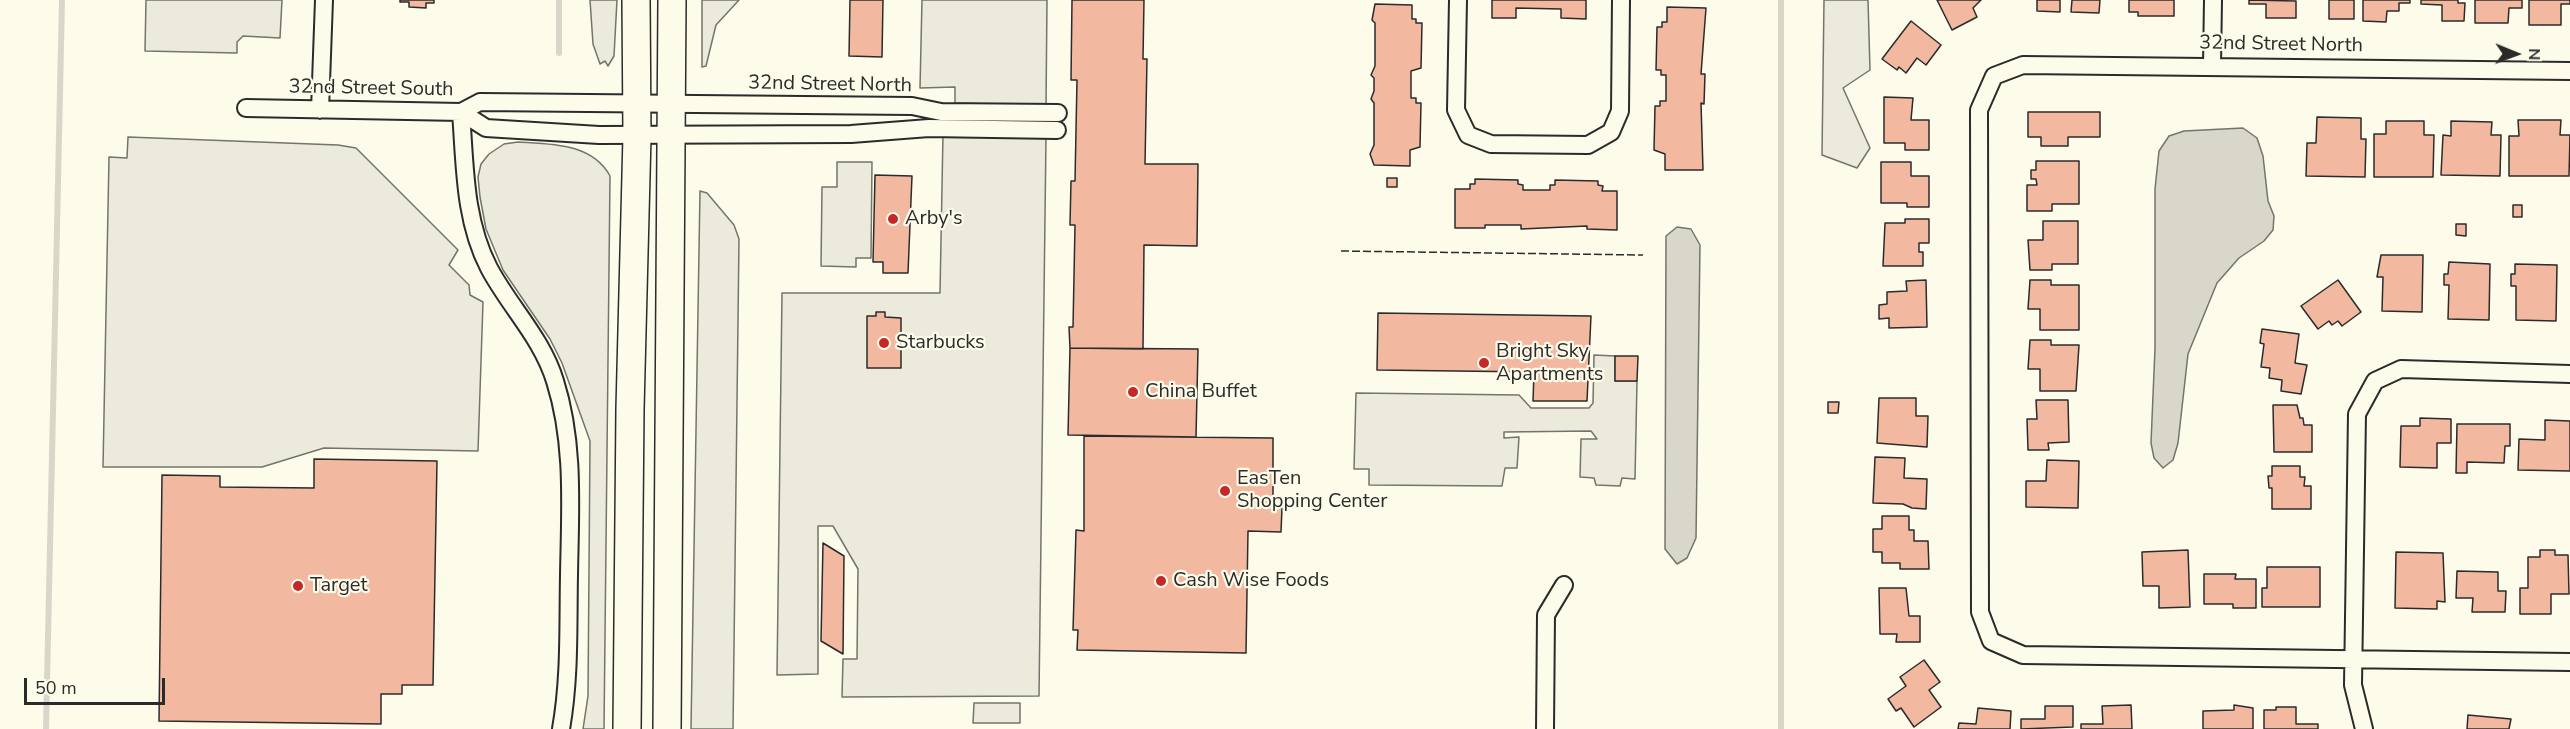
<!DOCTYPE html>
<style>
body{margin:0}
#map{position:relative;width:2570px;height:729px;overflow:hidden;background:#fdfbea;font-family:"Nunito Sans",sans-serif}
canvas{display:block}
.north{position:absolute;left:2486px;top:24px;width:60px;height:60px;-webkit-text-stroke:4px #fdfbea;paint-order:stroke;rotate:91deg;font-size:16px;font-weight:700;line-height:24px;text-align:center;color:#2b2b2b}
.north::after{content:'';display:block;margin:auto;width:21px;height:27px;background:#2b2b2b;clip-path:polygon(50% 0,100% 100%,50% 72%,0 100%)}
.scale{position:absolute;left:24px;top:678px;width:141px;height:27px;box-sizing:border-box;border:3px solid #2b2b2b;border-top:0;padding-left:8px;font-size:18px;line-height:21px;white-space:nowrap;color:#2b2b2b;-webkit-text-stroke:4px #fdfbea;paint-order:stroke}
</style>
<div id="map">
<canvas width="2570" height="729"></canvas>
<div class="north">N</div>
<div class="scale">50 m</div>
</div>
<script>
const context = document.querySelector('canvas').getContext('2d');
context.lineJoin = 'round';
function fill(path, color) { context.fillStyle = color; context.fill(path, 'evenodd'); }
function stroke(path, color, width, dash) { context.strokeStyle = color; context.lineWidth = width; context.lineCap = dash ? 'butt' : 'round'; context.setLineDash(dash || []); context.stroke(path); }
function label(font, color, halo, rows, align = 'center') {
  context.font = font + ' "Nunito Sans",sans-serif'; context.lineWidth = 4.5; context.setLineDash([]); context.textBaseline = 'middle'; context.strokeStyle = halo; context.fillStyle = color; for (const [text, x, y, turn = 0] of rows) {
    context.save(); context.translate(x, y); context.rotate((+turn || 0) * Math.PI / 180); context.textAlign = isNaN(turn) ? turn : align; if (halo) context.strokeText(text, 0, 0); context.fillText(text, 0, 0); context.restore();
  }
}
const green = new Path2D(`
 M590,0h27l-3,56 -6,10 -3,-5 -5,3 -7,-20z
 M702,0h37l-23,25 -10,41 -4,1z
 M1824,0h44l2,70 -27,18 27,60 -13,20 -35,-13z
 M518,142c33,2 74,1 92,34l-6,553h-21l5,-33 2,-255 -28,-78 -12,-24 -47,-69 -17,-41 -6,-32 -2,-20 3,-13 8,-10 15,-10z
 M700,191l7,2 27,32 5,14 -6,490h-42z`);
fill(green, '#ecebdb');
stroke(green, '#74746e', 1.5);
const parking = new Path2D(`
 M146,0h136l-2,38 -37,-2 -6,6v11l-92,-2z
 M922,0h125l-1,106 -91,-3v-16l-35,1z
 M943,134l103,3 -7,559 -197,1 1,-38h14l1,-90 -25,-43h-15v148l-41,1 5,-382h158z
 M128,137l210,8 18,3 102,102 -9,15 20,20 1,10 13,7 -5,149 -154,-3 -62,19h-159l6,-310 18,1z
 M837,162h35l-1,96h-15v9l-35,-1 1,-79h15z
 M1594,355l21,1v25h22l-2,98 -13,-1 -2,8 -24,-1 -2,-7 -14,-1 1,-38h16l-6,-8 -87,1v6l15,-1 -2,31h-12l-3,18 -133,-1v-16h-15l2,-76 163,2 12,13h58l4,-5z
 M974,703h46v20h-47z`);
fill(parking, '#eceadb');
stroke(parking, '#74746e', 1.5);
const water = new Path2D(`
 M2243,128l14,10 6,18 5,45 6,15 -1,14 -9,11 -25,17 -22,25 -29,71 -10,89 -5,17 -10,8 -9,-10 -3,-15 4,-95v-159l4,-38 10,-15 15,-5z
 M1677,227l14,2 9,16 -4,293 -9,20 -10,6 -12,-15 1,-313z`);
fill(water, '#d8d7c9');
stroke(water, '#74746e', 1.5);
stroke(new Path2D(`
 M1781,0v729
 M559,53v-53
 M46,729l16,-729`), '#d8d7c9', 6);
const building = new Path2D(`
 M400,0h34v3h-8v5l-17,-1v-5h-9z
 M850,0h33l-1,57 -33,-1z
 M1072,0h72l-1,59h4l-2,105h53l-1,82 -53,-1 -1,104 -73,-1 -1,-21h4l2,-102h-5l1,-44h4l2,-101h-6z
 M1492,0h94v19l-25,-1v-9l-45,-1v10h-24z
 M1937,0h44l-8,8 4,9 -25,13z
 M2037,0h23v12l-23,-1z
 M2072,0h28l-1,13 -28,-1z
 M2129,0h45v16h-36v-4h-9z
 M2249,0l47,1v17h-30v-14h-17z
 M2329,0h25v19h-25z
 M2363,0h47v3h-11v8h-12l-1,11 -23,-1z
 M2421,0h37v3h7l-1,18h-22v-16l-21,-1z
 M2475,0h47v8h-13l-1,15h-33z
 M2529,0h41v4h-9v21h-32z
 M1375,4l37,1v14h4v4h6l-1,45 -10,3v27h5v5h5l-1,44 -10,3v16l-36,-1 -4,-11 4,-9v-42l-3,-4 3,-8v-13l-3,-3 4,-9v-43l-3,-3z
 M1667,7l39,1 -5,66h4l-1,30 -3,-1 2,67h-38v-16l-11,-4 1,-44h5v-5h6v-26h-5v-5h-5l1,-43h5v-5h5z
 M1911,21l30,24 -15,20 -9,-7 -11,15 -7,-6 -2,3 -15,-11z
 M1884,97l29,1 -2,22h18v30h-24v-7h-21z
 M2028,112h72v25h-32v9h-27v-9h-13z
 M2317,117l44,1v21h5l-1,38 -59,-1 1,-33h9z
 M2518,120h43l-1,15h10l-1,41h-60v-40h10z
 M2386,121h38v14h10l-1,42h-59v-43h12z
 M2451,121l41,1 -1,13h10l-1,41 -59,-1 2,-40 8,1z
 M2036,161h43v43h-27v7h-25v-26h10l-1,-6h-5v-9h5z
 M1881,162h30v14h18v31h-22v-4h-26z
 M875,175l37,1 -4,97h-25v-11h-10z
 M1387,178h10v9h-10z
 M1475,179l43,1v4l5,1v5h27v-5h5v-5l43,1v4l5,1 -1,5h15v39l-30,-1v-3l-66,3v-4h-36v3h-30v-39h15v-5h5z
 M2513,205h9v12h-9z
 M1905,219h24v24h-10v9h4v14h-40l2,-43h20z
 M2043,221h35v43h-26v6h-22l-2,-30h15z
 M2456,224h10v12l-10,-1z
 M2381,255h42l-1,57 -40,-1 1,-34h-6z
 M2449,262l41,2 -1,56 -41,-1 1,-34h-5v-11h4z
 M2515,264l42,1 -1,56 -40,-1v-34h-5v-12h4z
 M1926,280l1,47 -38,1v-10l-10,1v-14l8,-1v-12l20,-1 -1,-10z
 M2030,280h21v5h28v45h-39v-21h-12z
 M2338,280l23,32 -19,14 -4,-5 -6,4 -3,-4 -11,8 -17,-23z
 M876,312h9v5l16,1v50h-34v-52h9z
 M1378,313l213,3 -4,85h-54l1,-29 -157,-2z
 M2262,329l37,5 -4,29 12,2 -6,29 -20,-3 1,-11 -13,-2 1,-10 -9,-1 3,-23 -4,-1z
 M2030,340h21v5h28l-3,46h-36v-22h-12z
 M1070,348l128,1 -2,88 -128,-2z
 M1615,356h23l-1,25h-22z
 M1879,398h37v18h12l-1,31 -50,-4z
 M2036,400h32l1,42 -21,1 1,7h-21l-1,-31h10z
 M1828,402h11l-1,11h-10z
 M2273,405h24l3,13h3l1,7h8v27h-38z
 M2420,418l31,1v24h-14v25l-37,-1 1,-41h19z
 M2545,420l25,1v50l-52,-1 1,-31 26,1z
 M2457,424h53v22h-5l-1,17 -37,-1v11h-11z
 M1084,436l189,2v70h9l-1,24 -33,-1 -2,122 -169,-3 1,-20h-5l3,-100 8,1z
 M1875,457l30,1 -1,20 23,1 -1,30 -14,-1 -9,-4 -30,-1z
 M314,459l123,2 -4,224h-31v9h-21v30l-222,-3 3,-246 58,1v11l94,1z
 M2047,460l32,1 -1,47 -52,-1v-26h20z
 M2272,466h28v11h5l-1,9h7v23h-39v-21h-3l-1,-12h4z
 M1882,516h27v14h5v11h14l1,28h-29v-6h-18v-11h-9v-23h9z
 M823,543l21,13 -1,98 -22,-13z
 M2188,550l2,57 -31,1v-22h-16l-1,-34z
 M2540,550h15v5h13l1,39h-18v20h-31v-26h8v-31h12z
 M2396,552l47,1 2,49 -8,-1v8l-42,-1z
 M2267,567h53v40h-58v-19h5z
 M2457,571l41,1v19h8l-1,21h-33l1,-14h-17z
 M2204,574h32l-1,5h21v29h-23v-4h-29z
 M1879,588h27l3,28h11v26h-24l1,-8h-17z
 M1924,660l16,22 -11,8 12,17 -27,20 -13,-19 -5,3 -8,-12 18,-13 -6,-9z
 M2131,705l1,24h-51v-5h22l-1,-18z
 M2234,705l19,3v21h-50v-18l31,-1z
 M2045,706h28v21l-52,2v-10h24z
 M2276,707h20v17h22v5h-54v-19h12z
 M1978,708l33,3 -1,18h-52l1,-6 17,1z
 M2468,715l43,4 -2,10h-42z`);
fill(building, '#f2b8a0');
stroke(building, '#2b2b2b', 1.5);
const street = new Path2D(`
 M1458,0l-2,110 12,25 23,9 97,1 23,-13 9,-21 1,-111
 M2212,65l1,-65
 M2570,71l-547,-6 -29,11 -15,34 1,502 11,29 32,14 547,7
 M246,108l215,4 19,-10 432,4 29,6 117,1
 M320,110l4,-110
 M461,112c4,53 3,108 28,156 20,38 53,70 66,113 20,63 15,129 14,194 -1,51 1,103 -8,154
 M461,112l25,16 113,7 252,-1 78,-6 128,2
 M1545,729l1,-114 18,-30
 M2364,729l-11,-44 4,-271 18,-33 26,-12 169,5`);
const primary = new Path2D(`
 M627,729l3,-320 7,-273 -1,-136
 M667,729l5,-729`);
stroke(street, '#2b2b2b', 20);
stroke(primary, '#2b2b2b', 30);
stroke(street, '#fdfbea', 16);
stroke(primary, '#fdfbea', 27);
stroke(new Path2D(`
 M1341,251l302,4`), '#2b2b2b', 1.5, [8, 3]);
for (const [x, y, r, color] of [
 [893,219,6,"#c62828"],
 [884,343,6,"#c62828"],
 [1484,363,6,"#c62828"],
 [1133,392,6,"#c62828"],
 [1225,491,6,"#c62828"],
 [1161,581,6,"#c62828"],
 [298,586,6,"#c62828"]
]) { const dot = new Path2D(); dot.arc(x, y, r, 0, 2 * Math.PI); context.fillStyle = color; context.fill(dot); stroke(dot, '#fdfbea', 2); }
label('20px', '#2b2b2b', '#fdfbea', [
 ["32nd Street North",2281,45,1],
 ["32nd Street North",830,85,1],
 ["32nd Street South",371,89,1]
]);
label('20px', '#2b2b2b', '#fdfbea', [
 ["Arby's",905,219],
 ["Starbucks",896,343],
 ["Bright Sky",1496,352],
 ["Apartments",1496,375],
 ["China Buffet",1145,392],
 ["EasTen",1237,479],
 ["Shopping Center",1237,502],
 ["Cash Wise Foods",1173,581],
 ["Target",310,586]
], 'left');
</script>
